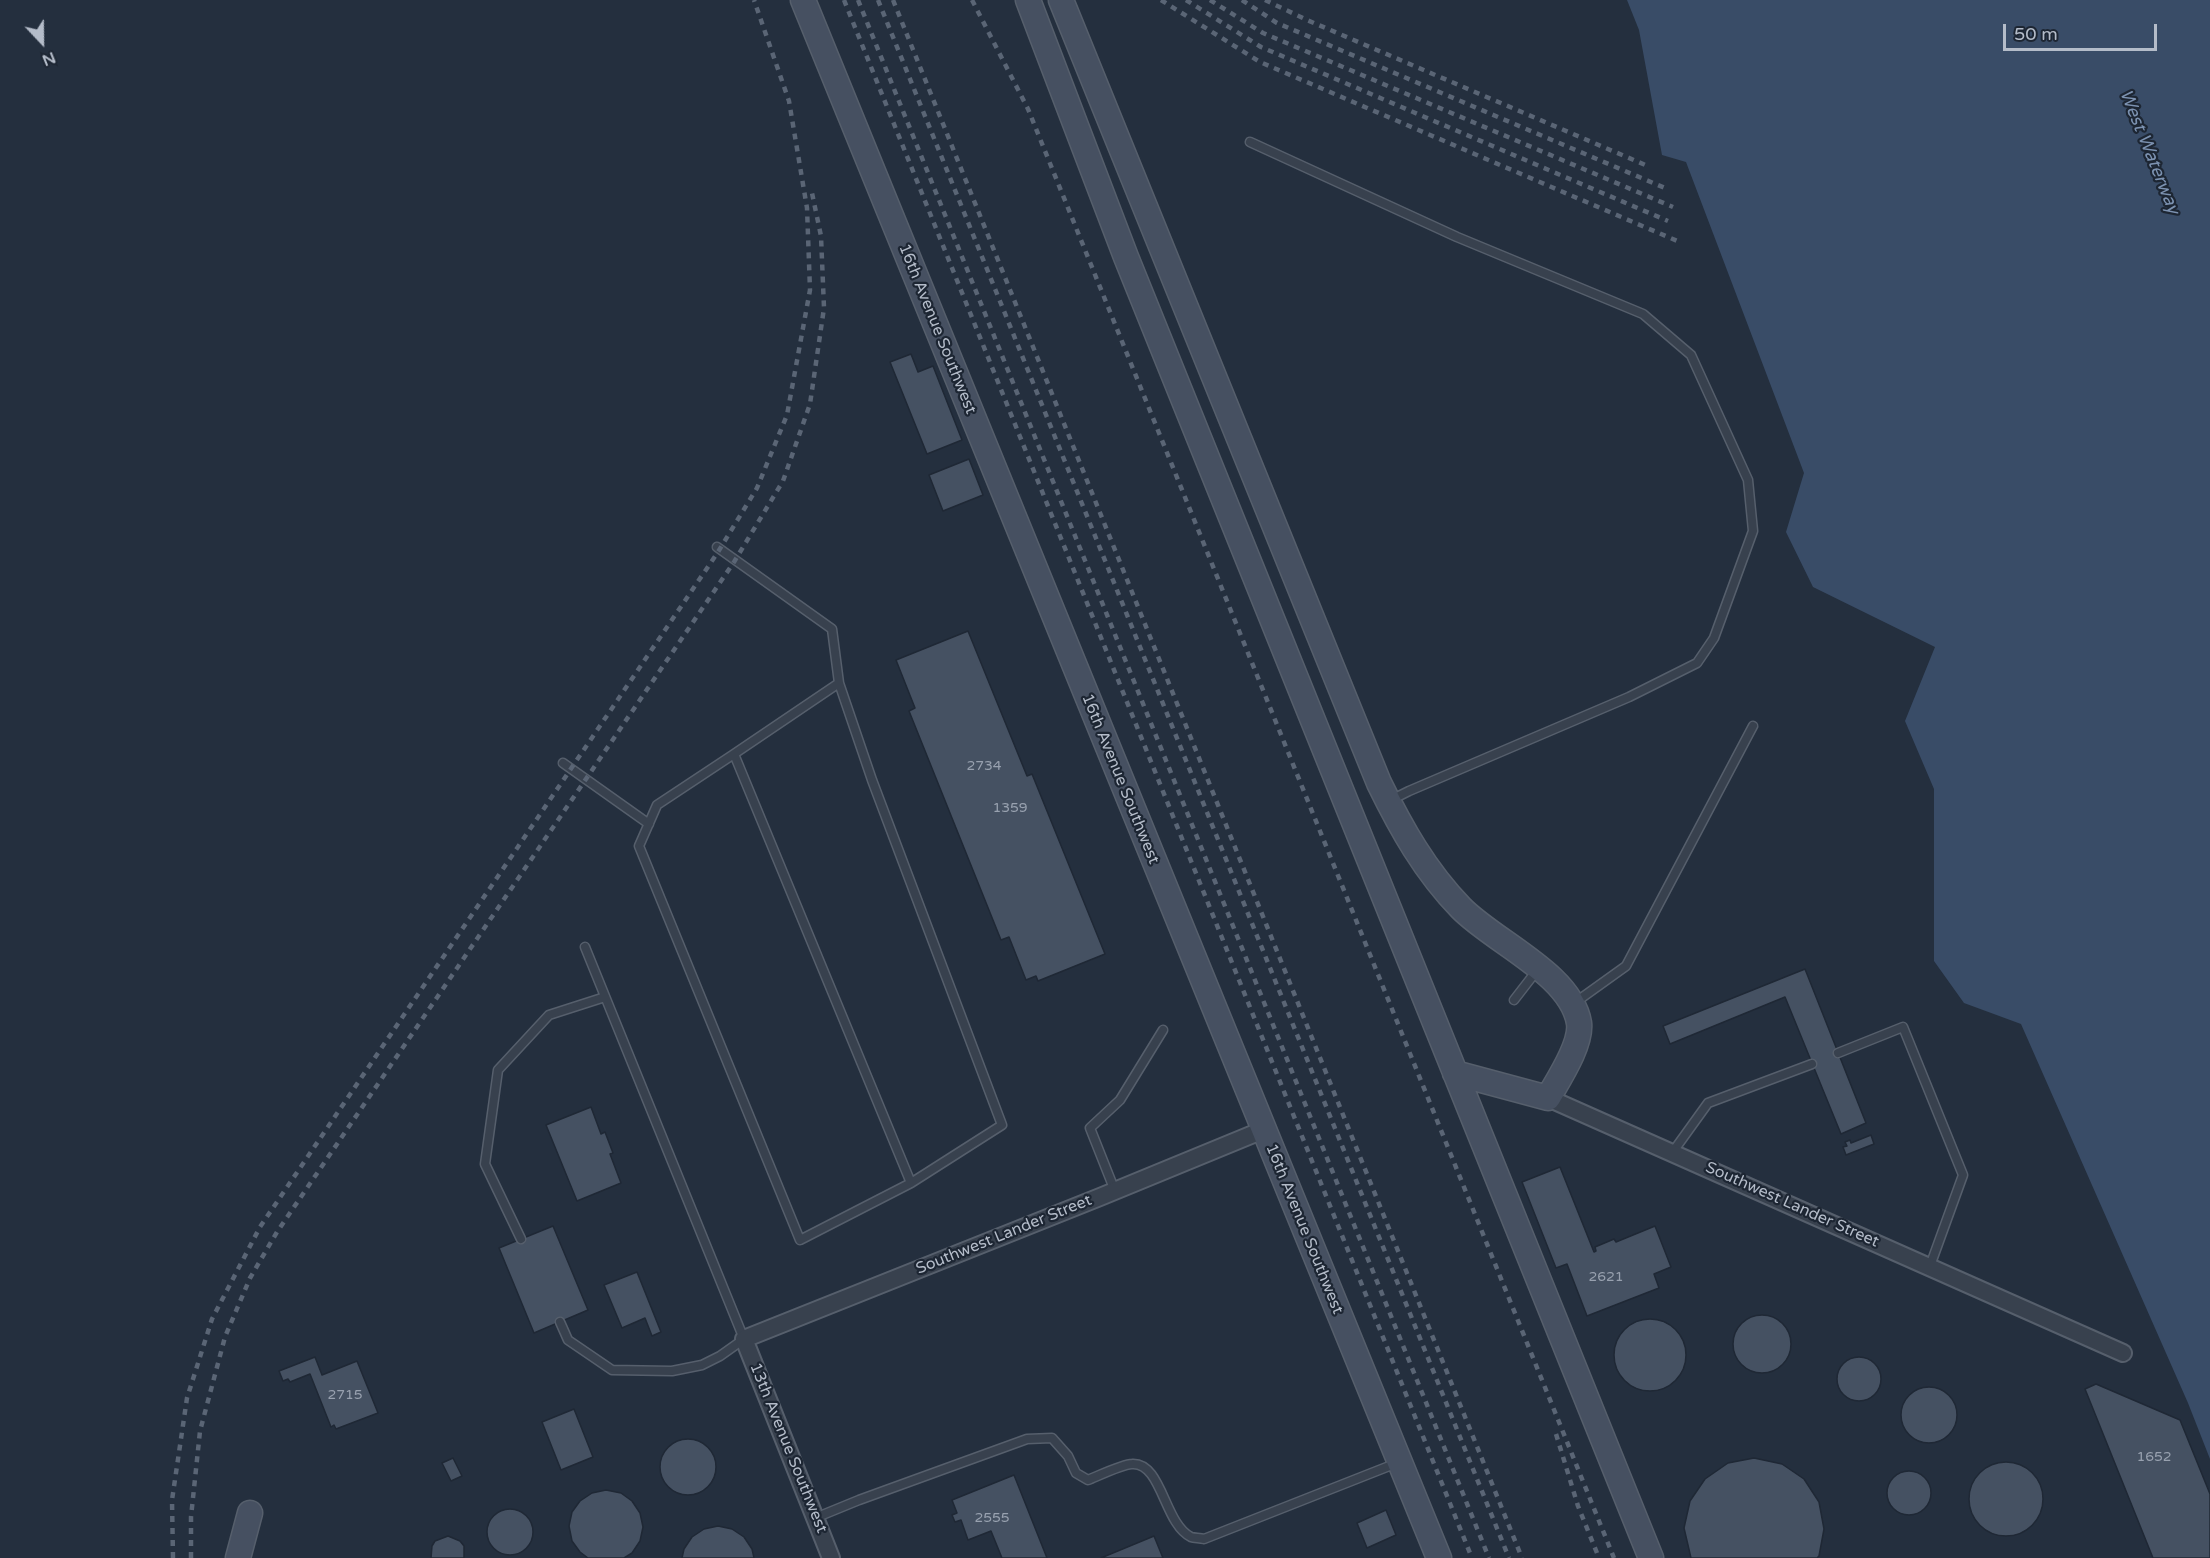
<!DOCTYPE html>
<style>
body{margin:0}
#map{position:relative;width:2210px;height:1558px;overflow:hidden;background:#242f3e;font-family:"Varela Round",sans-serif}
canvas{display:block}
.north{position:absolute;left:12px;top:12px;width:60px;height:60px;-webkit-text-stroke:4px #1d2633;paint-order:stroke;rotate:158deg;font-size:16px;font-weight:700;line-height:24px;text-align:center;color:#b4bcc9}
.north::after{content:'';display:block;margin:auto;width:21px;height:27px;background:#b4bcc9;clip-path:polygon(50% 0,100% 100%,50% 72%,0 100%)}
.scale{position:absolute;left:2003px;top:24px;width:154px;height:27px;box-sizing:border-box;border:3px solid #b4bcc9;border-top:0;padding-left:8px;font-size:18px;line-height:21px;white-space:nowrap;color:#b4bcc9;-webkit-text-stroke:4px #1d2633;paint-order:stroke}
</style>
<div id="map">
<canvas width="2210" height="1558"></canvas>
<div class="north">N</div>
<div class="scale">50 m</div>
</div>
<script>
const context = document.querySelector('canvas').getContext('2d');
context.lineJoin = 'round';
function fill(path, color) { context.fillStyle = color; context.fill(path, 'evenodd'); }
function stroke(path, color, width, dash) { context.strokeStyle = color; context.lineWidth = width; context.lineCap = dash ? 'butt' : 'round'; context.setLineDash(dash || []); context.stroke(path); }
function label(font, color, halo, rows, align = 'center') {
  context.font = font + ' "Varela Round",sans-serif'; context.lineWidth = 4.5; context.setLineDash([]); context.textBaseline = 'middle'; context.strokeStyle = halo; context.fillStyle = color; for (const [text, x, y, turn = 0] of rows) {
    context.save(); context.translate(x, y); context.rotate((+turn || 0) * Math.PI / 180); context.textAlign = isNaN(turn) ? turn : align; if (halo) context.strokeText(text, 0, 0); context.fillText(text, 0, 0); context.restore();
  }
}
fill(new Path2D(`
 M1627,0h583v1459l-22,-56 -167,-379 -57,-21 -30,-42v-172l-29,-68 30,-74 -122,-60 -27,-55 18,-59 -118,-311 -24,-7 -23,-125z`), '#394c67');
const building = new Path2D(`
 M911,354l7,18 15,-6 29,74 -35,14 -37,-92z
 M969,459l14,36 -40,16 -14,-36z
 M968,631l59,145 5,-2 73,180 -67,27 -2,-5 -10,4 -17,-43 -8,3 -92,-229 6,-3 -19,-48z
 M1805,969l61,154 -25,11 -56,-137 -115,47 -7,-18z
 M591,1107l10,27 4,-2 8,21 -3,1 11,29 -44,18 -31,-76z
 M1871,1135l3,9 -28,11 -3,-8 4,-1 -2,-4 5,-2 1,3z
 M1560,1167l34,85 2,-1 -1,-4 19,-8 2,3 39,-16 16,41 -17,7 5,14 -72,28 -20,-52 -11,4 -34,-86z
 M553,1226l35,84 -54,23 -35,-85z
 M637,1272l24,60 -9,4 -7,-18 -23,10 -18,-43z
 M1733 1344a29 29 0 1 1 58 0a29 29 0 1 1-58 0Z
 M1614 1355a36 36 0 1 1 72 0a36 36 0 1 1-72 0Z
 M1837 1379a22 22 0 1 1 44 0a22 22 0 1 1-44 0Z
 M315,1357l7,18 35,-14 21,52 -42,16 -2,-4 -3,2 -21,-53 -20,8 -2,-3 -5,2 -4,-10z
 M2096,1384l84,36 30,74v64h-57l-68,-169z
 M1901 1415a28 28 0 1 1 56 0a28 28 0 1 1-56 0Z
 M574,1409l19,48 -32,13 -19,-48z
 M660 1467a28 28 0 1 1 56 0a28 28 0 1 1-56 0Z
 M453,1458l9,18 -11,5 -9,-18z
 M1754,1458l28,6 22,15 15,23 5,27 -5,27 -2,2h-126l-7,-30 6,-27 15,-22 23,-16z
 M1969 1499a37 37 0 1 1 74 0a37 37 0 1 1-74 0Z
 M1887 1493a22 22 0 1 1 44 0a22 22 0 1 1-44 0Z
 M1014,1475l33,83h-45l-11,-27 -23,9 -7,-20 -6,2 -3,-7 5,-2 -5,-13z
 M606,1490l15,3 11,8 8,12 3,14 -3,14 -8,12 -8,5h-36l-8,-6 -8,-11 -3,-15 3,-14 8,-11 12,-8z
 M487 1532a23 23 0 1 1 46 0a23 23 0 1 1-46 0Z
 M1386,1510l10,25 -29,13 -10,-25z
 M718,1526l14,3 12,8 8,12 2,9h-72l2,-9 8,-12 12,-8z
 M448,1536l12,5 4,5v12h-33l1,-12 3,-5z
 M1154,1536l9,22h-62z`);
fill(building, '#455162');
stroke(building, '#1f2835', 1.5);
const lane = new Path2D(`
 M1250,142l207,95 186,77 48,41 57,125 5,51 -39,107 -17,25 -68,34 -220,94 -18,9
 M717,547l115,82 7,54 33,97 130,345 -91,58 -177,-429 105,-71
 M734,754l-77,51 -18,41 161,394 111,-57
 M563,763l86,61
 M1514,1000l24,-31
 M1573,1004l53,-38 127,-240
 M1838,1053l65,-26 60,148 -33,91
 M1672,1153l36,-50 104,-39
 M1115,1191l-25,-63 30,-28 43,-70
 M521,1239l-36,-75 13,-94 51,-55 56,-18
 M560,1322l8,18 44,30 60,1 30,-6 18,-9 24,-17 -159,-392
 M815,1518l44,-18 168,-61 25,-1 16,18 8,17 12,7c10,-4 35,-16 44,-16 30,-2 32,60 59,73 3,1 9,1 13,2l193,-76`);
const street = new Path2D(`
 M1548,1098l575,255
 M831,1558l-87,-219 356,-142 163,-67`);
const secondary = new Path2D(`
 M803,0l636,1558
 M1028,0l98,257 525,1301
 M1061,0l318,783c22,45 46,88 82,125 33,34 110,66 118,115 3,21 -21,57 -31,75l-93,-25
 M238,1558l12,-45`);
stroke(lane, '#565f6c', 11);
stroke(street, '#565f6c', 20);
stroke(secondary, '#565f6c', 27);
stroke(lane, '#38414e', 8);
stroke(street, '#38414e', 16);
stroke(secondary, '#465061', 24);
stroke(new Path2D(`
 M844,0l628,1558
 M858,0l631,1558
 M878,0l631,1558
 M893,0l629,1558
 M972,0l56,109 586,1449
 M1161,0l99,62 422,181
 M1186,0l75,47 407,174
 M1210,0l53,33 410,174
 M1242,0l35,23 388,165
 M1265,0l42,20 343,147
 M1556,1434l22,72 21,52
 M173,1558l-1,-58 15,-102 25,-79 48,-92 458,-675 39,-64 30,-73 23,-125 -3,-82 -18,-107 -35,-101
 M191,1558v-41l9,-86 25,-94 25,-59 27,-46 457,-670 49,-81 27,-77 14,-96 -3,-72 -9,-43`), '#5a6575', 4.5, [6, 6]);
label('14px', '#98a1af', null, [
 ["2734",984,766],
 ["1359",1010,808],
 ["2621",1606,1277],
 ["2715",345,1395],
 ["1652",2154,1457],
 ["2555",992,1518]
]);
label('16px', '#b4bcc9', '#1d2633', [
 ["16th Avenue Southwest",937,329,68],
 ["16th Avenue Southwest",1120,779,68],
 ["Southwest Lander Street",1792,1205,24],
 ["16th Avenue Southwest",1304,1229,68],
 ["Southwest Lander Street",1004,1235,-22],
 ["13th Avenue Southwest",788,1448,68]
]);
label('italic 18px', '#7c92b1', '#1d2633', [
 ["West Waterway",2149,152,68]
]);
</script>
